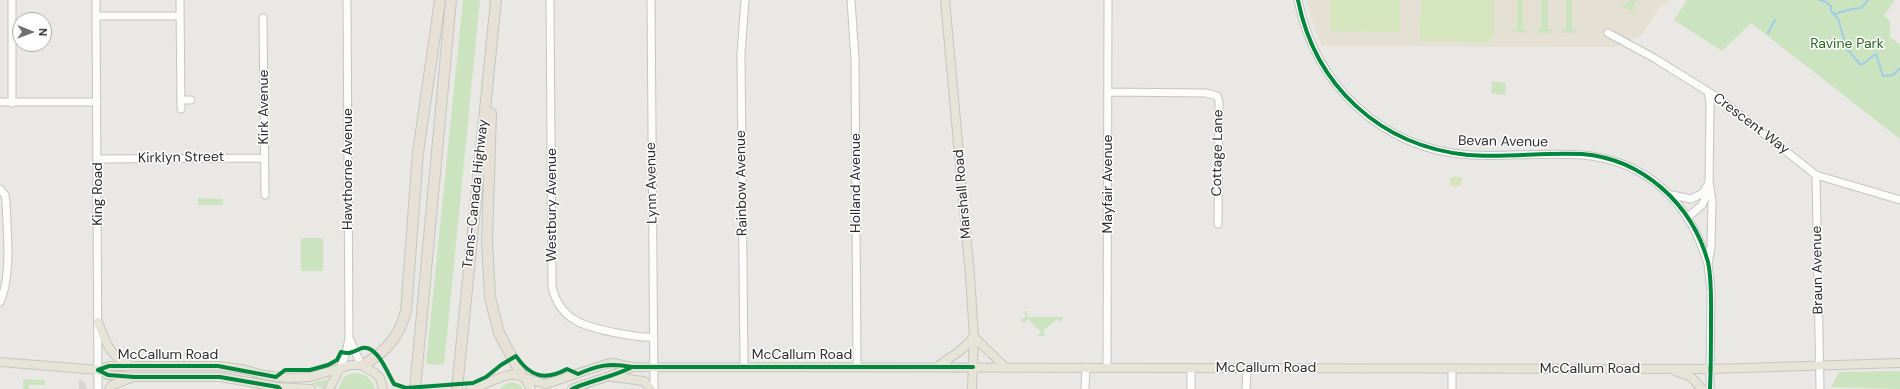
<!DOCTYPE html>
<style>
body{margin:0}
#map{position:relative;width:1900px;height:389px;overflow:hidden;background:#eae8e4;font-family:"DM Sans",sans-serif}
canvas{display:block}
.north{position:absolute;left:12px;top:12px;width:40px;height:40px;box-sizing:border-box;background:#fff;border:1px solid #ababab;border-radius:50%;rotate:91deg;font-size:11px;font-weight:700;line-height:16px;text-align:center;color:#2d2d2d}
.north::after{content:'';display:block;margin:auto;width:14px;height:18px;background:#6f6e6d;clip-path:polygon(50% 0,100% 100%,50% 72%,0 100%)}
</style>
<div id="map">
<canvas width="1900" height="389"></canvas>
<div class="north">N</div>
</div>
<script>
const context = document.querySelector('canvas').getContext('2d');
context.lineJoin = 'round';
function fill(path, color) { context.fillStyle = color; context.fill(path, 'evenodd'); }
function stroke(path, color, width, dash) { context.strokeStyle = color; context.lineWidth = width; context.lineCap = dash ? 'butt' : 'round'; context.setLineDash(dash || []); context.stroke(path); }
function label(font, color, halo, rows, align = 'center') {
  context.font = font + ' "DM Sans",sans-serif'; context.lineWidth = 3; context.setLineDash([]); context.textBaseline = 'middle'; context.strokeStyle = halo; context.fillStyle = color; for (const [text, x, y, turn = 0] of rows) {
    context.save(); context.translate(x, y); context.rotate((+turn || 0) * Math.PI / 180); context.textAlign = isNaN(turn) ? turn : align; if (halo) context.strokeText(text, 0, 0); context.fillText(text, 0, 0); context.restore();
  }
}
fill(new Path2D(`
 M1307,0h363l-4,5 -4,-2 -20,32 -26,12 -294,-1 -10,-25z`), '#e4e0d4');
fill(new Path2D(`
 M463,0h17l-36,365 -18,-1z
 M1517,0h6v29l5,1 -2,3 -14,-2v-2h5z
 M1541,0h7v29h4l-1,4h-13l-2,-2 5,-2z
 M1566,0h6v29l5,1 -2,3h-12l-2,-2 5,-2z
 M1629,0h8l-5,9 5,3 -2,1 -14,-7v-3l5,2z
 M1687,0h208l-11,16 6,5v16l10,8v94l-149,-116 -29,28 -48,-31z
 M1492,81l14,2 -1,12 -14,-2z
 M198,198l25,1v6h-25z
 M301,238h22v33h-22z
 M1025,311h2v6h35l1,3 -2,2 -4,-3 -14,12 3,5h-8l3,-4 -13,-13 -4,4 -4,-3 5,-3z
 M1900,371v18l-69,-2 8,-15z
 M352,373c11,-1 20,4 23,16h-37l6,-12z
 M23,379l22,1v5h-16v4h-6z
 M328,379l-4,10 -13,-6z
 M512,382l8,3 3,4h-23l4,-4z`), '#cce3c0');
fill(new Path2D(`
 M1331,0h69v32l-70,-1z
 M1421,0h73v36l-5,6 -67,-1 -2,-2z
 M1450,177h12l-1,9h-11z`), '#d5e6bf');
fill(new Path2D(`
 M79,379l5,3 3,7h-8z`), '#d8d6d2');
stroke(new Path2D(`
 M1819,0l7,2 5,4v5l7,8 9,30 14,16 15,-11 7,22 10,-1 7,-7
 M1834,14l18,-5 9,-1 7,-8
 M1768,33l7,-13`), '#9ecee5', 2);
const minor = new Path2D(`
 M12,0v103
 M96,0l2,389
 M180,0l1,109
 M550,0l2,286c7,35 34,41 65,47 12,2 24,5 37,4
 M651,0l3,389
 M851,0l4,59 2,308
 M1298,0c17,85 84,149 172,155 37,2 75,-3 113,0 65,6 107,48 125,109
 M96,16h84
 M263,18l2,177
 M1608,33l46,25 66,41 96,76 84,25
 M1108,92l98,1 11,3 2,5 -1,123
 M181,100h10
 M0,102h97
 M98,159l166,-1
 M1816,175l4,214
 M1709,182l3,18 -1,47 -3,17 3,25 -1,100
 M0,189l5,6 1,7c1,28 6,75 -6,100
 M1672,195l19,4 12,-6 4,-7
 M1688,217l14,-12 7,-15 1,-87 -2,-11
 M350,340l11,25
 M744,366l-3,-312 4,-54
 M1107,367l1,-367
 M340,369l6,-16 3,-15 -2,-338
 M1085,389l1,-22
 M1191,389v-21
 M1246,389l1,-21
 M1452,389v-21`);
const major = new Path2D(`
 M945,0l25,275 4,62 -2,52
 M98,322c8,20 11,34 32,43
 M974,337l31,30
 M0,362l98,8 10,5 26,2h86l58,10 33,2
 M938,366l22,-15 14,-14
 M98,370l11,-4h109l24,3 22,6 23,3 23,-1 41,-12h10l14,8 5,5 3,11
 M1675,371l16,6 11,12
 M612,377l32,4 7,8
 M525,378l21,6 60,-20 7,-1 19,4 1079,2 189,-6
 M109,389l3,-4 19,-7
 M329,389l10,-19
 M470,389c17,-3 40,-22 55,-11l6,11
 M572,389c20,-9 41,-12 60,-22`);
const highway = new Path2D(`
 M491,113l-4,128 3,56 9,36 23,43
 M363,365c23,-13 36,-28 43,-54l12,-158 22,-153
 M415,389l36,-389
 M457,389l39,-389`);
stroke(minor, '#c4c4c3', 9);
stroke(major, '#c6c5c3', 10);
stroke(highway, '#c6c5c3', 12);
stroke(minor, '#fcfcfb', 7);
stroke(major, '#e6e4d7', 8);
stroke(highway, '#e7e0d7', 10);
stroke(new Path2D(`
 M1298,0c17,86 82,146 170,155 37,3 76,-3 114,-1 61,5 110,50 126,108 4,19 3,38 3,57 0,23 0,47 -1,70
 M98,370l11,-4h109l58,11 9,-7h25l18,-5 9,-5 4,-8c10,3 13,-1 21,-4 15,-4 26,26 32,36l12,4 67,-5 13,-6 15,-12 15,-9c14,21 29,25 51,13l11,5c21,-9 31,-11 54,-7h341
 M98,370l10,5 26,2h86l58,10 2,2
 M572,389c20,-9 41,-12 60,-22`), '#00873e', 4);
label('14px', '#2b6622', '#fff', [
 ["Ravine Park",1847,44]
]);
label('14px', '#2d2d2d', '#fff', [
 ["Kirk Avenue",264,107,-90],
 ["Crescent Way",1751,124,37],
 ["Bevan Avenue",1503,142,1],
 ["Cottage Lane",1218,153,-89],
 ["Kirklyn Street",181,158,-1],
 ["Hawthorne Avenue",348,169,-90],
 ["Lynn Avenue",652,183,-91],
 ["Rainbow Avenue",742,183,-91],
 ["Holland Avenue",856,183,-90],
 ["Mayfair Avenue",1108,184,-90],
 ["King Road",98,194,-90],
 ["Trans-Canada Highway",476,194,-84],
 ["Marshall Road",963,194,-95],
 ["Westbury Avenue",552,205,-90],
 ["Braun Avenue",1818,270,-91],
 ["McCallum Road",168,355],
 ["McCallum Road",802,355],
 ["McCallum Road",1266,368],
 ["McCallum Road",1590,369]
]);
</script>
